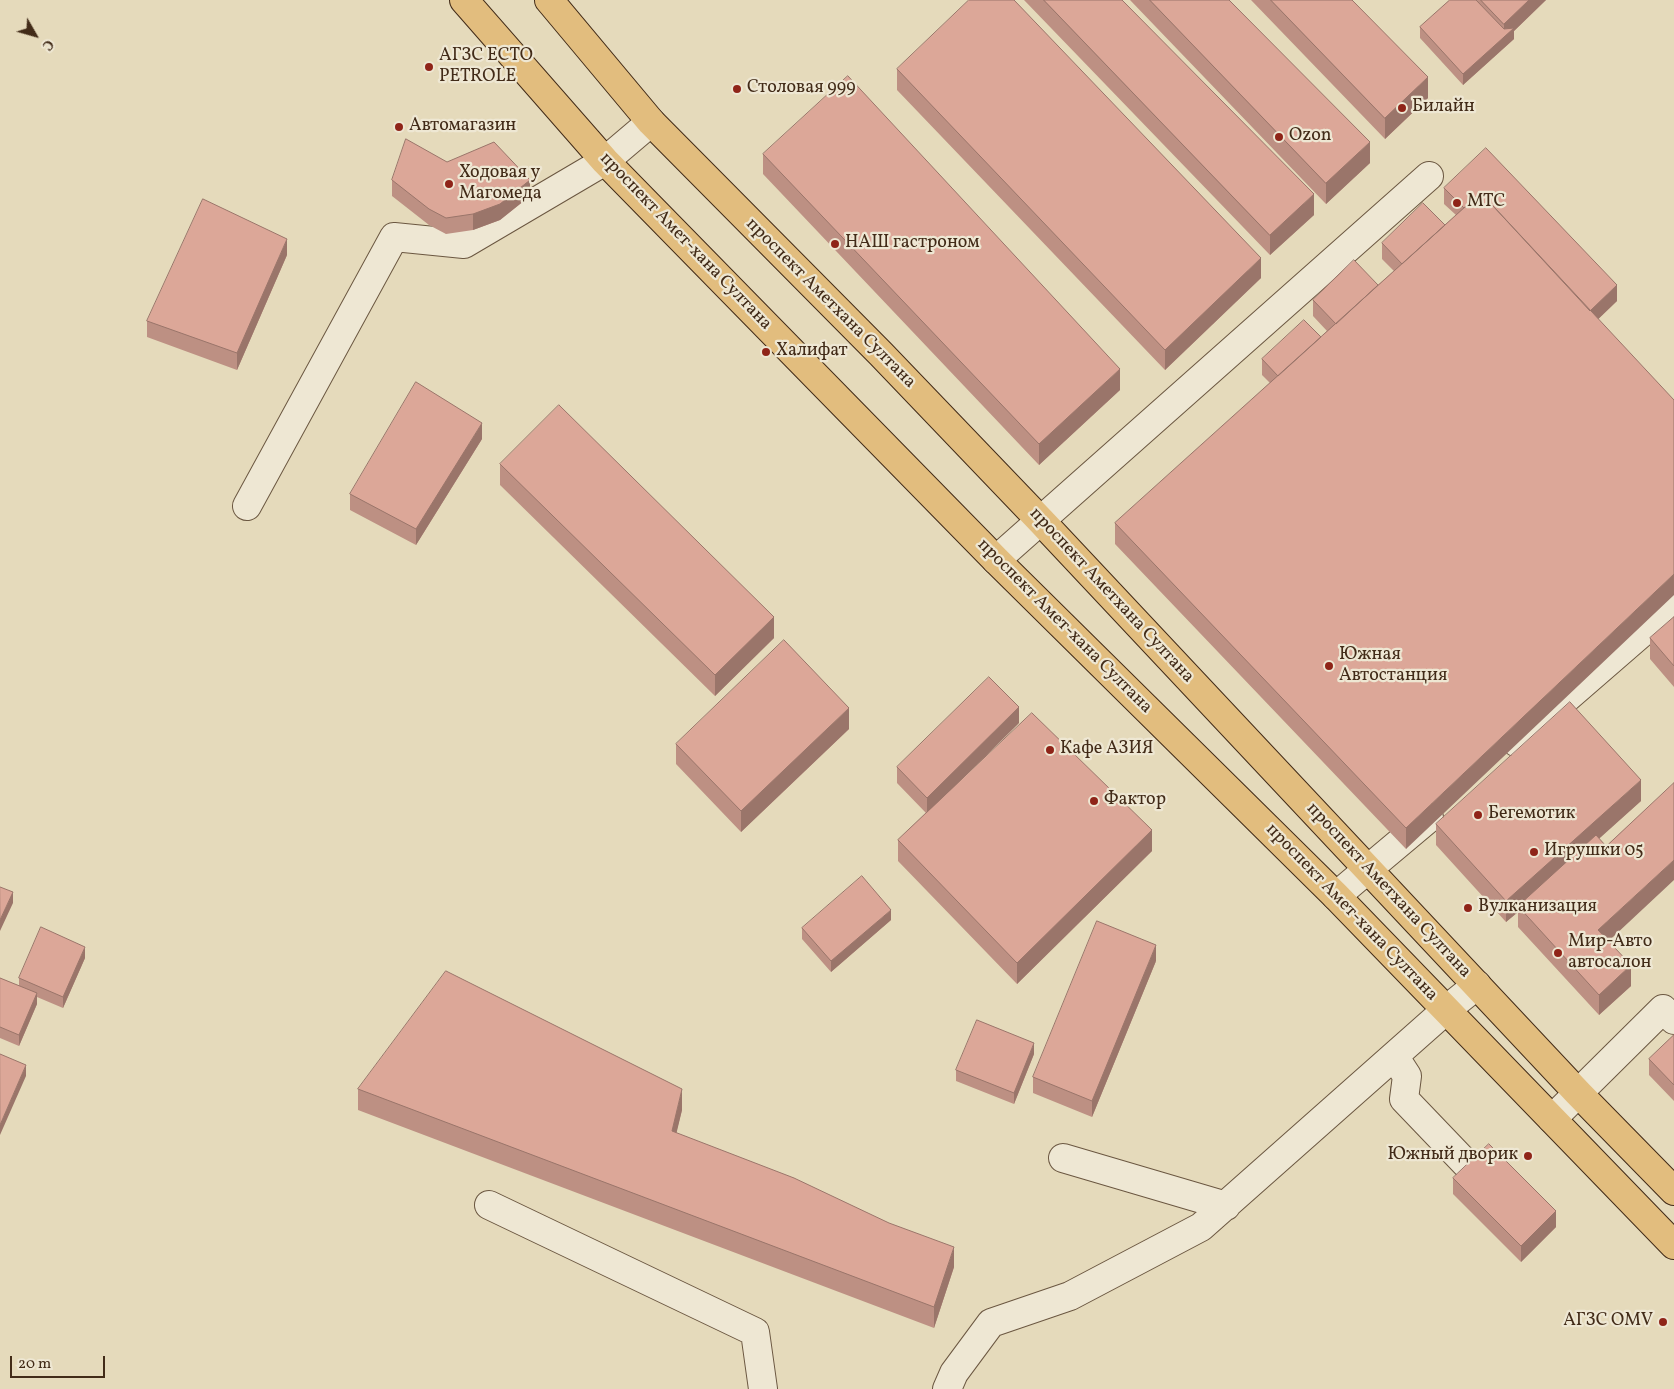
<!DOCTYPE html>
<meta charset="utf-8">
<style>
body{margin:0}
#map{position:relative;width:1674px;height:1389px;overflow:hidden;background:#e5dabb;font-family:Vollkorn,serif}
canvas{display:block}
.north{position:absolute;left:10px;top:10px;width:50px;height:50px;-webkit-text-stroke:4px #eee7d3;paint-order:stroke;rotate:128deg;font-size:14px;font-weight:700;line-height:20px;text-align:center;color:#422b18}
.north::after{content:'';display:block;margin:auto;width:18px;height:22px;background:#422b18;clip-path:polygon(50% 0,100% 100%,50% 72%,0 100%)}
.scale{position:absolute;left:10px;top:1356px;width:95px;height:22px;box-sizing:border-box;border:2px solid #422b18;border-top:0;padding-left:6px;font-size:15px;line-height:18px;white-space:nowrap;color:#422b18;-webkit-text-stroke:4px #eee7d3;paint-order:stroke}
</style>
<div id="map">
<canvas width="1674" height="1389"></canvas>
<div class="north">С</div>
<div class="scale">20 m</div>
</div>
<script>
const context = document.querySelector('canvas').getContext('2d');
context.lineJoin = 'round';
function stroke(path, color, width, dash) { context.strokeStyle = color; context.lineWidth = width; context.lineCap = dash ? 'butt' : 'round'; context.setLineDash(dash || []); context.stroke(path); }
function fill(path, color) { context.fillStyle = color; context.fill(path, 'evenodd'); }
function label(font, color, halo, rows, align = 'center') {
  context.font = font + ' Vollkorn,serif'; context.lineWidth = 4.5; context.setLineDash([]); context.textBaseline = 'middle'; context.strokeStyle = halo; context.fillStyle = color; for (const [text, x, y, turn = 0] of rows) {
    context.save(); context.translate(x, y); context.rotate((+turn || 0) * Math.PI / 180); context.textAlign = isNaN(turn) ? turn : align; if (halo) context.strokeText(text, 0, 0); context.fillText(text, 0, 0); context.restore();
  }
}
const minor = new Path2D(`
 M247,506l147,-269 70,7 141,-83 46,-39
 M996,560l433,-384
 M1516,742l158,-137
 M1336,896l93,-78
 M1394,1056l13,20 -3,23 68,71
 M1552,1119l111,-110 11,11
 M1063,1158l163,48
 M489,1205l266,127 8,57
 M947,1389l7,-16 37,-50 79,-27 131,-69 245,-217 31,-25`);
const major = new Path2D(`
 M464,0l141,161 391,399 340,336 338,349
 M549,0l102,122 230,232 160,167 537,572 96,98`);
stroke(minor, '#6b5741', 30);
stroke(major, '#422b18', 30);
stroke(minor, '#eee7d3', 28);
stroke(major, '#e2bd7e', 28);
fill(new Path2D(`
 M1024,0h98l192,215 -44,40z
 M1130,0h99l141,163 -44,41z
 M1251,0h101l76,98 -43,41z
 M1450,0h96l-32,31v8l-51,46 -43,-47v-11z
 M897,69l364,209 -96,92 -268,-280z
 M763,154l357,236 -81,75 -276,-291z
 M447,162l83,34 -30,24 -27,10 -27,4 -17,-9 -37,-29v-16z
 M1444,188l173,113 -19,18 -192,530 -291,-305v-21l155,-140 -8,-8v-16l59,-22 6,-6 -14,-15v-16l65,-15 16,-14 -12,-12v-16l63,-18 11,-10 -12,-11z
 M287,255l-50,115 -90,-33v-16z
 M482,439l-66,106 -66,-35v-16z
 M500,464l274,174 -59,58 -215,-211z
 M1674,617v70l-24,-28v-21z
 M1019,723l-64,63 197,65 -135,133 -119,-123v-21l28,-27 -29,-30v-16z
 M849,729l-108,103 -65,-68v-20z
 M1641,801l-42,37 9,103 23,45 -32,29 -81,-88v-15l-12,10 -70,-77v-21z
 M891,920l-60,52 -29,-33v-11z
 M85,958l-22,50 -26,-11v7l-18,42 -19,-8v-60l19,8v-8z
 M1156,961l-64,156 -59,-24v-16z
 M1674,1035v66l-25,-26v-16z
 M1034,1054l-20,50 -58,-23v-11z
 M358,1089l324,21 -6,23 278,134 -20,61 -576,-218z
 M1453,1178l103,49 -35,35 -68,-68z`), '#bd9083');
fill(new Path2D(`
 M1529,0h17l-32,31v8l-51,46v-11l41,-37v-13z
 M1428,77v21l-43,41v-21z
 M1370,142v21l-44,41v-21z
 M530,180v16l-30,24 -27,10v-16z
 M1314,194v21l-44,40v-20z
 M287,239v16l-50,115v-17z
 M1261,258v20l-96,92v-20z
 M1617,285v16l-29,28v-16z
 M1120,369v21l-81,75v-21z
 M482,423v16l-66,106v-16z
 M1674,574v21l-268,254v-21z
 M774,617v21l-59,58v-21z
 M1019,707v16l-92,91v-16z
 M849,708v21l-108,103v-21z
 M1641,780v21l-120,108 -3,-3v6l-12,10v-21z
 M1152,830v21l-135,133v-21z
 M1674,860v20l-76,71v-21z
 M13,892v11l-13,28v-11z
 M891,910v10l-60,52v-11z
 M1156,945v16l-64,156v-16z
 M85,947v11l-22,50v-11z
 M1631,965v21l-32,29v-20z
 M37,993v11l-18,42v-11z
 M1034,1043v11l-20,50v-11z
 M26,1065v11l-26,59v-10z
 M682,1089v21l-10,42v-21z
 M1556,1211v16l-35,35v-16z
 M954,1247v20l-20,61v-21z`), '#9a756a');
const building = new Path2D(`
 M969,0h45l247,258 -96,92 -268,-281z
 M1044,0h78l192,194 -44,41z
 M1150,0h79l141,142 -44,41z
 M1271,0h81l76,77 -43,41z
 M1450,0h26l28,29 10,-1 -51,46 -43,-47z
 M1481,0h48l-25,24z
 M848,76l272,293 -81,75 -276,-290z
 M406,139l41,23 47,-20 36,38 -30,24 -27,10 -27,4 -17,-9 -37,-29z
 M1486,148l131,137 -27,26 -109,-118 -17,15 -20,-20z
 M1481,193l193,207v174l-268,254 -291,-305z
 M203,199l84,40 -50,114 -90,-32z
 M1423,203l22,22 -43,39 -20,-21z
 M1354,260l24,25 -42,39 -23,-24z
 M1304,320l17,17 -43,39 -16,-17z
 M416,382l66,41 -66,106 -66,-35z
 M559,405l215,212 -59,58 -215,-211z
 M1674,617v49l-24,-28z
 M784,640l65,68 -108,103 -65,-67z
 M989,677l30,30 -92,91 -30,-31z
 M1570,702l71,78 -135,121 -70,-77z
 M1032,713l120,117 -135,133 -119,-123z
 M1674,783v77l-76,70 33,35 -32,30 -81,-89 78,-71 10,11z
 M862,876l29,34 -60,51 -29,-33z
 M0,887l13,5 -13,28z
 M1097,921l59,24 -64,156 -59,-24z
 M41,927l44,20 -22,50 -44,-19z
 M446,971l236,118 -10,42 122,47 95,45 65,24 -20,60 -576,-218z
 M0,978l37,15 -18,42 -19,-8z
 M977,1020l57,23 -20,50 -58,-23z
 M1674,1035v50l-25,-26z
 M0,1054l26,11 -26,60z
 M1489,1144l67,67 -35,35 -68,-68z`);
fill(building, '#dca798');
stroke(building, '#9a756a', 1);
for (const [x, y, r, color] of [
 [429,67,5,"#8f2418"],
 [737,89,5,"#8f2418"],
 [1402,108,5,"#8f2418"],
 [399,127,5,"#8f2418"],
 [1279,137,5,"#8f2418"],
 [449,184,5,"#8f2418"],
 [1457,203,5,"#8f2418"],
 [835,244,5,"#8f2418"],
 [766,352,5,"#8f2418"],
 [1329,666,5,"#8f2418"],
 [1050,750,5,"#8f2418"],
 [1094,801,5,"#8f2418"],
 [1478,815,5,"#8f2418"],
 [1534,852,5,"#8f2418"],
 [1468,908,5,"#8f2418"],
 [1558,953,5,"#8f2418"],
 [1528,1156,5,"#8f2418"],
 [1663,1322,5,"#8f2418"]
]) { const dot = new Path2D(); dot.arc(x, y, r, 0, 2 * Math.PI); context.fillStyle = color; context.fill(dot); stroke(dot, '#eee7d3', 2); }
label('18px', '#422b18', '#eee7d3', [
 ["АГЗС ECTO",439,57],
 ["PETROLE",439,78],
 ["Столовая 999",747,89],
 ["Билайн",1412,108],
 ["Автомагазин",409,127],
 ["Ozon",1289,137],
 ["Ходовая у",459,174],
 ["Магомеда",459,195],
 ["МТС",1467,203],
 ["НАШ гастроном",845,244],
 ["Халифат",776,352],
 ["Южная",1339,656],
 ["Автостанция",1339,677],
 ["Кафе АЗИЯ",1060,750],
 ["Фактор",1104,801],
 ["Бегемотик",1488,815],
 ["Игрушки 05",1544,852],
 ["Вулканизация",1478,908],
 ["Мир-Авто",1568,943],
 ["автосалон",1568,964],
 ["Южный дворик",1518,1156,"right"],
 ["АГЗС OMV",1653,1322,"right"]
], 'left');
label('18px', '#422b18', '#eee7d3', [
 ["проспект Амет-хана Султана",685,242,46],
 ["проспект Аметхана Султана",830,304,45],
 ["проспект Аметхана Султана",1111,596,47],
 ["проспект Амет-хана Султана",1064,627,45],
 ["проспект Аметхана Султана",1388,891,47],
 ["проспект Амет-хана Султана",1351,913,46]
]);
</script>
